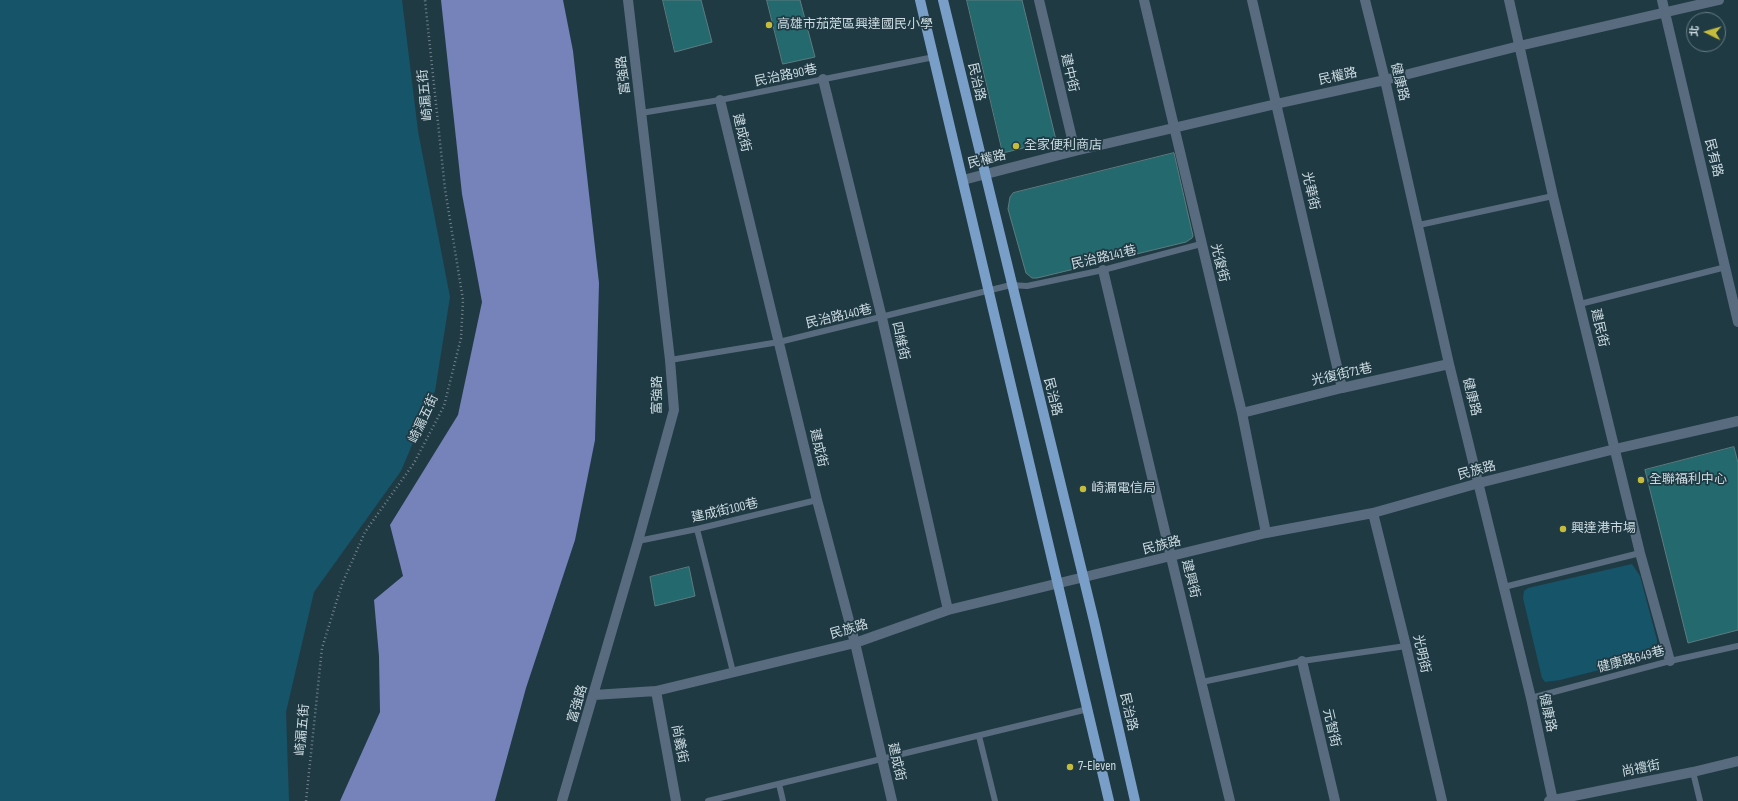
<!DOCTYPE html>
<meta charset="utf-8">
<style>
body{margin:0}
#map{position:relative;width:1738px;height:801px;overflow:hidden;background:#203a44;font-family:"Sofia Sans Condensed","Noto Sans TC",sans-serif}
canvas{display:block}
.north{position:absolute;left:1686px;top:12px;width:40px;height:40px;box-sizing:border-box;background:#203a44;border:1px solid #647a82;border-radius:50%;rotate:275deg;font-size:11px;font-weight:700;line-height:16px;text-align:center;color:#cbdae0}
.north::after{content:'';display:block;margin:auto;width:14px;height:18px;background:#c6bc3c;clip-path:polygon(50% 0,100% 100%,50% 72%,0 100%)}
</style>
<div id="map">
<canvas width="1738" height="801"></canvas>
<div class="north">北</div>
</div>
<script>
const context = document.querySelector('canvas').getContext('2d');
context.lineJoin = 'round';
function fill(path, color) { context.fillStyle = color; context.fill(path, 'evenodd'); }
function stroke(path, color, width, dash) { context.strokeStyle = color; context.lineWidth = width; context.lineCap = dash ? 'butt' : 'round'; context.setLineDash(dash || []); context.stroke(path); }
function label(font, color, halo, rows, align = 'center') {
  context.font = font + ' "Sofia Sans Condensed","Noto Sans TC",sans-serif'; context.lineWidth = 3.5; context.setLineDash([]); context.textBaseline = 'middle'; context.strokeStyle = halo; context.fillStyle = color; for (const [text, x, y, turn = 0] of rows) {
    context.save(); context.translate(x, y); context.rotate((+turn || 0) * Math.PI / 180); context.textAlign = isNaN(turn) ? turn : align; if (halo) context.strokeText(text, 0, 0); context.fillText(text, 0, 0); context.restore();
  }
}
fill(new Path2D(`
 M0,0h402l16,131 32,166 -15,94 -34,80 -87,121 -28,120 3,89h-289z
 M1632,564l8,12 17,64v9l-3,7 -94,24 -15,2 -3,-4 -19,-80 1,-7 4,-3z`), '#165469');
fill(new Path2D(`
 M441,0h122l10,51 26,232 -4,157 -20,100 -49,148 -31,113h-155l40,-89 -1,-56 -5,-56 29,-24 -13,-51 68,-110 24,-113 -20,-108z`), '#7682ba');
const building = new Path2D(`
 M663,0h38l11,42 -37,10z
 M767,0h33l15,57 -32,7z
 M967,0h55l34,140 -53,13z
 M1174,153l19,83 -1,2 -6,4 -149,36h-5l-6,-5 -18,-64 2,-12 3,-4z
 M1734,447l4,16v167l-50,13 -43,-173z
 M689,567l6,29 -40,10 -5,-29z`);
fill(building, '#23696e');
stroke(building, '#5c7c7f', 1);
stroke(new Path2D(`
 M306,801l16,-153 20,-64 23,-52 49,-69 30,-57 17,-68 2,-38 -18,-111 -20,-189`), '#6f848c', 2.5, [1, 3]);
stroke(new Path2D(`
 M641,113l79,-13 214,-43
 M1419,225l134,-29
 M1580,304l146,-37
 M670,360l109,-18 232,-57 16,1 76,-16 98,-26
 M697,529l36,143
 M638,541l59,-12 120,-29
 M1504,587l136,-34
 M1202,682l100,-21 104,-15
 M1531,698l139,-37 68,-15
 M979,736l16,65
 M1693,772l7,29
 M779,784l4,17
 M708,801l380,-92`), '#596c7f', 6);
stroke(new Path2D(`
 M1039,0l36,151
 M1144,0l98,413 24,120
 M1252,0l90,388
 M1365,0l20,80 64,284 82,334 22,103
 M1509,0l44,196 87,357 30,108
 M1662,0l76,322
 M823,79l59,239 66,292
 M720,100l97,400 38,143 37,158
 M963,180l112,-29 201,-47 109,-24 134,-34 200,-46
 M1103,270l68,287 59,244
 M1242,413l100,-25 107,-24
 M1373,513l33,133 36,155
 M1302,661l33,140
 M656,691l20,110
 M594,695l62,-4 199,-48 93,-33 318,-77 107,-20 106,-30 136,-34 123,-28
 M562,801l76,-260 36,-131 -4,-50 -42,-360
 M1549,801l144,-29 45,-11`), '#596c7f', 10);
stroke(new Path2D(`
 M920,0l189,801
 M943,0l151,621 41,180`), '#799fc8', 10);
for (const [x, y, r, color] of [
 [769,25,4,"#c6bc3c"],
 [1016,146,4,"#c6bc3c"],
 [1641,480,4,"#c6bc3c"],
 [1083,489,4,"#c6bc3c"],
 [1563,529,4,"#c6bc3c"],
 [1070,767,4,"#c6bc3c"]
]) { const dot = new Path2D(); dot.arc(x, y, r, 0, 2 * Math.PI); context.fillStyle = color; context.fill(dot); stroke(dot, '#203a44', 1.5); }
label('13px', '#cbdae0', '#203a44', [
 ["高雄市茄萣區興達國民小學",777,25],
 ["全家便利商店",1024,146],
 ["全聯福利中心",1649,480],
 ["崎漏電信局",1091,489],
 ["興達港市場",1571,529],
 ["7-Eleven",1078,767]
], 'left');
label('13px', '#cbdae0', '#203a44', [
 ["建中街",1069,73,77],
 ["富強路",624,75,-97],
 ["民治路90巷",786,76,-12],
 ["民權路",1338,77,-12],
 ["民治路",976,82,77],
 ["健康路",1399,82,76],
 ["崎漏五街",426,95,-96],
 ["建成街",741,133,76],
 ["民有路",1713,158,76],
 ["民權路",987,160,-14],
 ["光華街",1310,191,77],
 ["民治路141巷",1104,258,-13],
 ["光復街",1219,263,76],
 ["民治路140巷",839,317,-13],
 ["建民街",1599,328,77],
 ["四維街",900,341,77],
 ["光復街71巷",1342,375,-13],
 ["富強路",658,395,-90],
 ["民治路",1052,397,76],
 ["健康路",1471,397,76],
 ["崎漏五街",424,419,-65],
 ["建成街",818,448,77],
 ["民族路",1477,471,-15],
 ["建成街100巷",725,511,-13],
 ["民族路",1162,546,-14],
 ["建興街",1190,579,76],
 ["民族路",849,630,-16],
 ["光明街",1421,654,77],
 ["健康路649巷",1631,660,-15],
 ["富強路",578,704,-73],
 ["民治路",1128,712,77],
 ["健康路",1547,713,78],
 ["元智街",1331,728,77],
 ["崎漏五街",303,730,-85],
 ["尚義街",679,744,79],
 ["建成街",896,762,77],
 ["尚禮街",1641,769,-11]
]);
</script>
